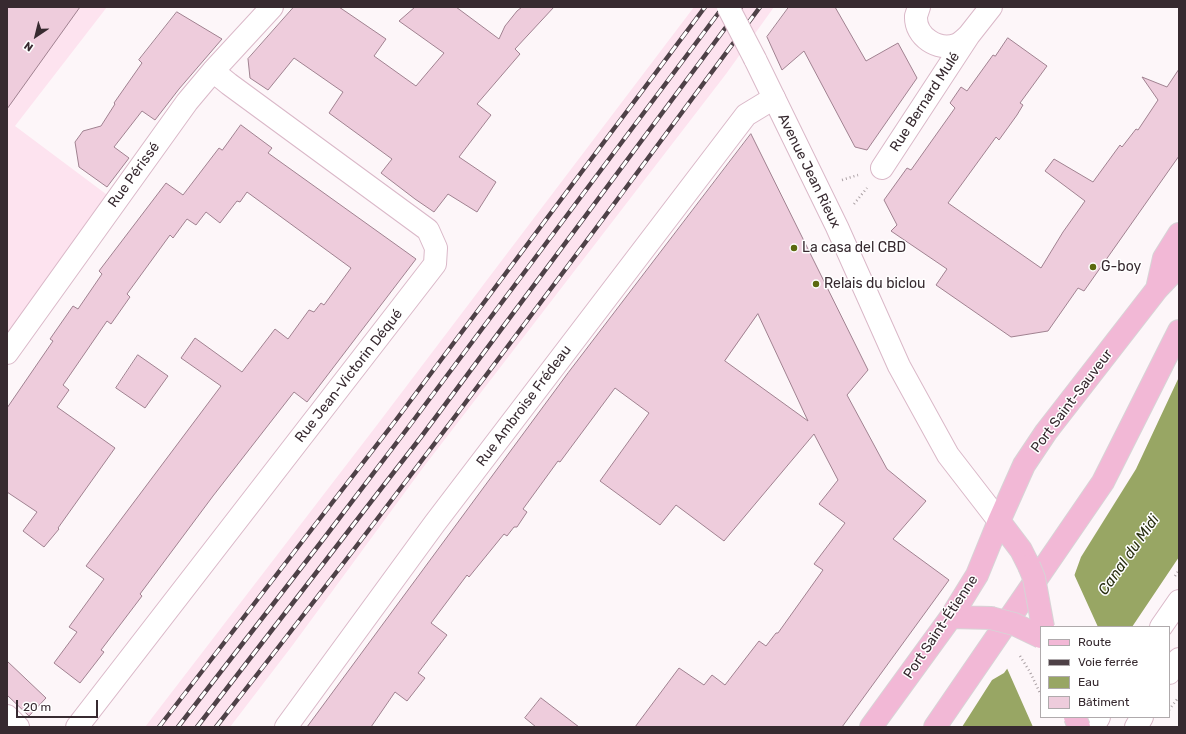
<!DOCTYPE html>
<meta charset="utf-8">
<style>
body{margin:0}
#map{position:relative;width:1186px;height:734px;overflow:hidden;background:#fdf6f9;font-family:Rubik,sans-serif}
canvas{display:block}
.frame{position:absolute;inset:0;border:8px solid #372a30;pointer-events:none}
.legend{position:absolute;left:1040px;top:626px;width:130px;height:92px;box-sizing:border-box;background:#fff;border:1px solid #afaaac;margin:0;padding:5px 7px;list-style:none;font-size:12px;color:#372a30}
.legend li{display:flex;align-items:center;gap:8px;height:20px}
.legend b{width:20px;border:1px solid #afaaac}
.north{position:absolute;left:16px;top:16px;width:40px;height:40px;-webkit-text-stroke:3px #fff;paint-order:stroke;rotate:215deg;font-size:11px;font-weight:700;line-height:16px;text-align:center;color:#372a30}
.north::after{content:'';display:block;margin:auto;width:14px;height:18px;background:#372a30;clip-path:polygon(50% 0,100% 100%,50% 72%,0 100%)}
.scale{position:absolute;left:16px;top:700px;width:82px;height:18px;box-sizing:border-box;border:2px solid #372a30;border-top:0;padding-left:5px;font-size:12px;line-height:14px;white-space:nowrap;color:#372a30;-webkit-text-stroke:3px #fff;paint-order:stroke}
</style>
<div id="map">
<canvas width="1186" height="734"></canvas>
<div class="frame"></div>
<ul class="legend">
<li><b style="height:5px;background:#f2b8d6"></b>Route</li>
<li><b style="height:5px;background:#4e4147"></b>Voie ferrée</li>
<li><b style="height:11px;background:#98a664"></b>Eau</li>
<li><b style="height:11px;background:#eeccdc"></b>Bâtiment</li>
</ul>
<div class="north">N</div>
<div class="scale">20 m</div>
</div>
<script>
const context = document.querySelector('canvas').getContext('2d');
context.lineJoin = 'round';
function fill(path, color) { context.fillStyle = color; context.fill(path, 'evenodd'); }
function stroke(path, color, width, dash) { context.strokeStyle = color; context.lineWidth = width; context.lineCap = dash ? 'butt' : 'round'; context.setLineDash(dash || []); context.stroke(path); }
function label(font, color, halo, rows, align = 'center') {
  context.font = font + ' Rubik,sans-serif'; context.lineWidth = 3; context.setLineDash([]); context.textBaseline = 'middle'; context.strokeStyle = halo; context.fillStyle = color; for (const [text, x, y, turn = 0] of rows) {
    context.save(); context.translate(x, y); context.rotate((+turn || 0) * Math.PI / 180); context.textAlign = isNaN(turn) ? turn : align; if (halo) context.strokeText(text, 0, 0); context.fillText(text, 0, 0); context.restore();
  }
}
fill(new Path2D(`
 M7,7h100l-92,119 95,71 -50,68 -53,68z
 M694,7h80l-48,67 -304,395 -130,177 -62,81h-85l232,-302z`), '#fde3ef');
fill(new Path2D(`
 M1179,377v180l-47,70h-91v90l20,10h-99l30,-47 12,-7 69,-94 8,-22 55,-88z`), '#98a664');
fill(new Path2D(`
 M1073,572l25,55h-57v90h29l-7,10h-30l-27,-61 65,-88z`), '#fdf6f9');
const building = new Path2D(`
 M7,7h73l-73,102z
 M294,7h45l47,32 -12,17 42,30 28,-33 -45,-32 16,-14h41l43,32 6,-13 12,-15 5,-4h32l-39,42 5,5 -43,50 14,11 -32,42 37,25 -19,30 -29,-18 -14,18 -19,-13 -34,-26 11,-14 -63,-46 14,-21 -49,-34 -26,32 -18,-12 -2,-19z
 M789,7h46l31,54 32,-18 19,35 -50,72 -12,-3 -51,-96 -22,19 -15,-33z
 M177,12l45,27 -43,50 -24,31 -13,-9 -28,36 15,11 -22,29 -28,-20 -4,-25 8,-11 18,-5 14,-22 -1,-1 28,-40 -3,-3z
 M1008,38l39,28 -27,37 3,2 -6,10 -18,25 -3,-3 -48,66 93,65 22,-36 22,-31 -40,-30 9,-12 39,23 27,-37 2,2 14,-18 2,1 20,-30 -16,-23 25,10 12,-18v87l-95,135 -6,-3 -30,43 -37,6 -75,-52 11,-16 -56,-38 6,-6 -13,-25 23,-32 4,2 44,-62 -5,-5 11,-16 6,4 26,-36 2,1z
 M241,125l31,23 -4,5 148,106 -109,143 -13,-10 -81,104 -73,98 2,2 -41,54 3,2 -24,31 -26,-20 23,-31 -8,-5 35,-48 -18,-13 135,-180 -40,-28 14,-20 47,34 33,-43 13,10 21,-29 5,2 7,-9 3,2 27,-37 -104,-76 -7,10 -3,-1 -17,22 -14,-11 -10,13 -9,-6 -14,19 -3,-3 -43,59 3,3 -19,27 -4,-3 -44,64 6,5 -12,17 58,41 -57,80 1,1 -15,18 -21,-16 14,-19 -30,-20v-84l46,-67 -3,-2 23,-33 5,3 24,-35 -3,-3 67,-88 17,12 36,-47 3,2z
 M751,134l117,236 -21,25 40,74 39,32 -33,38 56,41 -107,147h-207l44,-59 25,17 8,-10 13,10 34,-44 7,5 10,-13h2l45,-63 -9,-6 31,-41 -26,-19 19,-24 -24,-46 -90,107 -48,-36 -16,20 -60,-44 49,-68 -34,-25 -55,74 -2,-1 -35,48 4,3 -10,15h-3l-7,9 -3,-2 -35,43 -2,-2 -36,48 16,12 -29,38 7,5 -18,23 -12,-9 -24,35h-64l261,-354zM758,314l50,107 -83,-60z
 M138,355l30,21 -23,32 -29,-20z
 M7,661l39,37 -17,18 -22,-21z
 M541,698l38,29h-43l-11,-9z`);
fill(building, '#eeccdc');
stroke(building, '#a08190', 1);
const street = new Path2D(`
 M919,7c-1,3 -2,6 -3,9 -1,21 22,35 40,29 5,-2 9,-6 13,-10
 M882,168l87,-133 22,-28
 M7,353l180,-251 26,-31 59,-64
 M1169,673l10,-14
 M7,716l11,11
 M77,727l358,-463 1,-16 -8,-18 -199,-146 -16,-13
 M286,727l149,-204 311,-408 28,-17
 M1136,727l6,-10`);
const secondary = new Path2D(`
 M755,59l82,168 62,139 49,89 51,66
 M1161,627l18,-26
 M1093,727l6,-10`);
const primary = new Path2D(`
 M1157,289l7,-31 15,-24
 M999,521l22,29 8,16
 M951,617l40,1
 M871,727l80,-110 26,-42 22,-54 25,-56 22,-33 111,-143 22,-23
 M935,727l168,-245 76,-151`);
stroke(street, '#dab8c8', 24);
stroke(secondary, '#dab8c8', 24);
stroke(primary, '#d7d4d6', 24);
stroke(new Path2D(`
 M842,180l16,-5
 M854,204l13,-16
 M1175,576l4,-6
 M1169,710l9,-12`), '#a99fa3', 2.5, [1, 3]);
stroke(street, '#fff', 22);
stroke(secondary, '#fff', 22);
stroke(primary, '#f2b8d6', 22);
const rail = new Path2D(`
 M159,727l237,-307 309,-413
 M178,727l147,-190 85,-112 313,-418
 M197,727l224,-290 320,-430
 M216,727c186,-236 365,-478 544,-720`);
stroke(rail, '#4e4147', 4.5);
stroke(rail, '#fff', 3, [9]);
const secondaryBridge = new Path2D(`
 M728,7l27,52`);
const primaryBridge = new Path2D(`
 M1029,566l5,12 9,49
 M991,618l23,6 27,13
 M1075,717l4,10`);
stroke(secondaryBridge, '#dab8c8', 24, []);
stroke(primaryBridge, '#d7d4d6', 24, []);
stroke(new Path2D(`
 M1020,656l10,16 11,23`), '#a99fa3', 2.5, [1, 3]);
stroke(secondaryBridge, '#fff', 22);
stroke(primaryBridge, '#f2b8d6', 22);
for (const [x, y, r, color] of [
 [794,248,4,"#5b680f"],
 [1093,267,4,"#5b680f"],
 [816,284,4,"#5b680f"]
]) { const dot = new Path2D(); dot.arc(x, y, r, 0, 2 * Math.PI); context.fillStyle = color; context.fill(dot); stroke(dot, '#fff', 1.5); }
label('14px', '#372a30', '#fff', [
 ["Rue Bernard Mulé",925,102,-57],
 ["Avenue Jean Rieux",809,171,64],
 ["Rue Périssé",134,175,-54],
 ["Rue Jean-Victorin Déqué",349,376,-52],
 ["Port Saint-Sauveur",1072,401,-53],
 ["Rue Ambroise Frédeau",524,406,-53],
 ["Port Saint-Étienne",941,627,-56]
]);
label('14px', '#372a30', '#fff', [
 ["La casa del CBD",802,248],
 ["G-boy",1101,267],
 ["Relais du biclou",824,284]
], 'left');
label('italic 15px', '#272d0f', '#fff', [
 ["Canal du Midi",1129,555,-55]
]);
</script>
